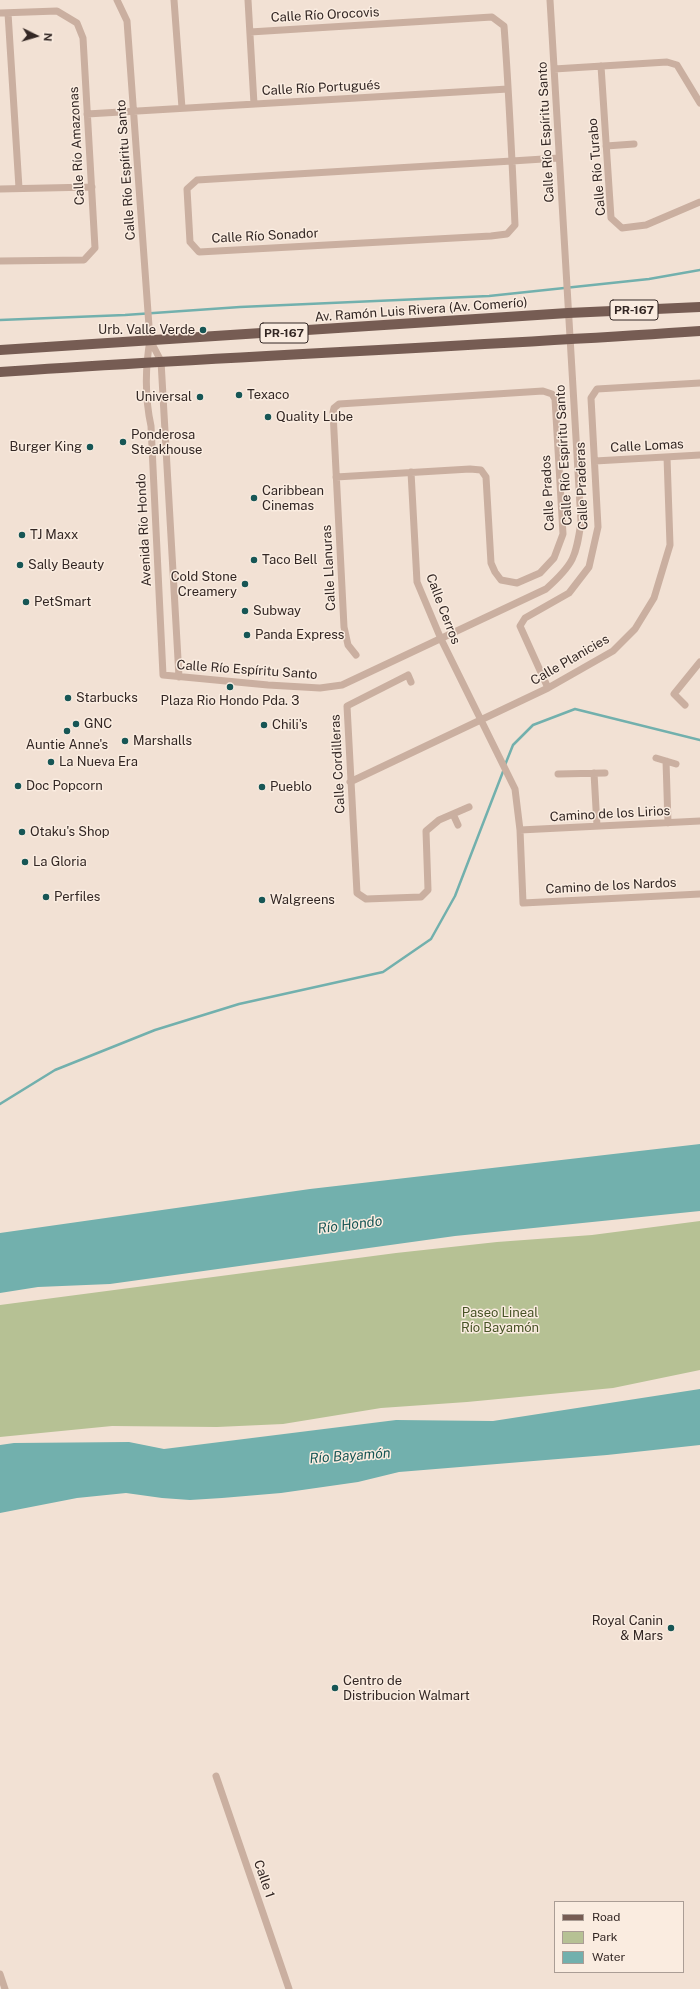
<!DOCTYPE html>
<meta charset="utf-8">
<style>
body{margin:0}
#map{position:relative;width:700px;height:1989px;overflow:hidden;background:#f2e1d4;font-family:"Public Sans",sans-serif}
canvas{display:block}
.legend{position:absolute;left:554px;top:1901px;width:130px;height:72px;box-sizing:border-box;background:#faece0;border:1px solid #aa9d95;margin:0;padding:5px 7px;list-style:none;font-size:12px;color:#332724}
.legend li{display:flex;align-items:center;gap:8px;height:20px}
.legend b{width:20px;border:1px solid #aa9d95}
.north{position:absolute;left:16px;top:16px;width:40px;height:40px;-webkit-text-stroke:3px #faece0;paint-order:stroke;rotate:95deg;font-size:11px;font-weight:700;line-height:16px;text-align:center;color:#332724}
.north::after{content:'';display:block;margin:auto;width:14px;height:18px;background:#332724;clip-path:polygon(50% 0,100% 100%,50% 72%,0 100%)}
</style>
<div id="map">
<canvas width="700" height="1989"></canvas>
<ul class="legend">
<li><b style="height:5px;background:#765c53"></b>Road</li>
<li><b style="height:11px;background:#b6c194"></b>Park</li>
<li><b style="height:11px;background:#72b0ad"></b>Water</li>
</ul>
<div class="north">N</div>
</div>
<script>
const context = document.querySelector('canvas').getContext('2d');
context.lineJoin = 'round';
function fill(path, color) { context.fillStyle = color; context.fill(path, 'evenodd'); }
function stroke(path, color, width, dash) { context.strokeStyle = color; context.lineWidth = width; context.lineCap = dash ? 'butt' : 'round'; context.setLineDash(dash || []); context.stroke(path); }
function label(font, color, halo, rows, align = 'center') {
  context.font = font + ' "Public Sans",sans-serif'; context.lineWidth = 3; context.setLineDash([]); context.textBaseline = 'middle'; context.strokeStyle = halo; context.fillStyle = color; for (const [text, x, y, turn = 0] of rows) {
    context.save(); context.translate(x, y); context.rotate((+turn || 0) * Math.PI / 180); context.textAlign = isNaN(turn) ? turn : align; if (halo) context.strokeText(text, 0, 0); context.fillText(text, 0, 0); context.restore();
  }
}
fill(new Path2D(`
 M700,1221v149l-87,18 -146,14 -86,6 -98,16 -66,3 -105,-1 -112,11v-132l396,-52 101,-11 95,-7z`), '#b6c194');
fill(new Path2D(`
 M700,1144v67l-245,25 -345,48 -72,3 -38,6v-60l310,-44z
 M700,1389v56l-93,10 -208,17 -41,10 -77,11 -59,5 -32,2 -28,-2 -36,-5 -49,5 -77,15v-68l14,-2 115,-1 35,7 232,-29 97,1z`), '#72b0ad');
stroke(new Path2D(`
 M0,320l125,-5 115,-8 249,-11 160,-17 51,-9
 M505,765l8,-20 20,-20 42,-16 125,31
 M0,1104l55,-34 100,-40 84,-26 144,-32 48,-33 24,-43 49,-127`), '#72b0ad', 2.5);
stroke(new Path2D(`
 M117,0l10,21 23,319c-5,29 -5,58 1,86l12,249 105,10 52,3 22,-3 204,-96c28,-25 30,-32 35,-67l-31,-522
 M174,0l8,108
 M248,0l6,104
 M0,13l57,-2 20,12 6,15 12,210 -11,12 -84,1
 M8,13l11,175
 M250,32l242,-15 12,9c5,66 8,133 11,199l-8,9 -16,2 -292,16 -9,-10 -3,-53 10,-9 315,-19 47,-3
 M601,66l10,152 11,10 24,-3 54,-23
 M554,69l113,-7 10,3 23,38
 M87,114l421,-25
 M606,146l28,-2
 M0,189l92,-2
 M150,340l11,21 18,316
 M595,461l105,-6
 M411,472l6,110 24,57 74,150 5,41 3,73 177,-9
 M336,477l134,-8 11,1 5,7 5,86 4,9 6,8 16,3 23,-10 14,-15 9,-24 -8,-135 -3,-5 -9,-3 -204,13 -5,4 -1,4 11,215 4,18 8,10
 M411,682l-3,-7 -61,31 10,187 9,6 55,-2 7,-7 -2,-59 13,-11 30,-13
 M548,688l-28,-62 5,-8 44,-25 20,-26 9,-40 -7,-129 6,-9 103,-6
 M685,705l-11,-11 26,-32
 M656,758l20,6
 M666,761l2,62
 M594,773l3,53
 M558,774l47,-1
 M350,782l198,-94 65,-37 22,-22 19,-31 16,-53 -3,-88
 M453,814l5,11
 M520,830l180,-9
 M216,1776l73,213
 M0,1974l5,15`), '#caafa0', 7);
stroke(new Path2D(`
 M0,350l568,-37 132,-6
 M0,372c233,-16 467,-25 700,-41`), '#765c53', 10);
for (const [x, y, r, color] of [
 [203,330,4,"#175655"],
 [239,395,4,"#175655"],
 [200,397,4,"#175655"],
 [268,417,4,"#175655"],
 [123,442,4,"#175655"],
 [90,447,4,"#175655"],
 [254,498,4,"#175655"],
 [22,535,4,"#175655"],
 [254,560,4,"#175655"],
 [20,565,4,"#175655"],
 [245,584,4,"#175655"],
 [26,602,4,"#175655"],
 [245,611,4,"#175655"],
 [247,635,4,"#175655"],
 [230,687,4,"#175655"],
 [68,698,4,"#175655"],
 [76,724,4,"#175655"],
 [264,725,4,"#175655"],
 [67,731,4,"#175655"],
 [125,741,4,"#175655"],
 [51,762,4,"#175655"],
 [18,786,4,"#175655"],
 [262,787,4,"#175655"],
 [22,832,4,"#175655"],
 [25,862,4,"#175655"],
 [46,897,4,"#175655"],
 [262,900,4,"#175655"],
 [671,1628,4,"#175655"],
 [335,1688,4,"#175655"]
]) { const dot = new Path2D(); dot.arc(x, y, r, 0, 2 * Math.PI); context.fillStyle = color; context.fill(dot); stroke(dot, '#faece0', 1.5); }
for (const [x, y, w] of [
 [634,310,48],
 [284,333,48]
]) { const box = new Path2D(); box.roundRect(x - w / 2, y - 10, w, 20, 3); context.fillStyle = '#faece0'; context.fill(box); stroke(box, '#332724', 1); }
label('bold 12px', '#332724', null, [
 ["PR-167",634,310],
 ["PR-167",284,333]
]);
label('13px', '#332724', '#faece0', [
 ["Calle Río Orocovis",325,15,-3],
 ["Calle Río Portugués",321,88,-3],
 ["Calle Río Espíritu Santo",546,132,-93],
 ["Calle Río Amazonas",77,146,-93],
 ["Calle Río Turabo",597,167,-95],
 ["Calle Río Espíritu Santo",126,170,-94],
 ["Calle Río Sonador",265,236,-3],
 ["Av. Ramón Luis Rivera (Av. Comerío)",421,310,-4],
 ["Calle Lomas",647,446,-3],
 ["Calle Río Espíritu Santo",564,455,-93],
 ["Calle Praderas",582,486,-92],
 ["Calle Prados",548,493,-93],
 ["Avenida Río Hondo",144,530,-93],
 ["Calle Llanuras",329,568,-93],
 ["Calle Cerros",443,609,69],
 ["Calle Planicies",570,660,-30],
 ["Calle Río Espíritu Santo",247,670,4],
 ["Calle Cordilleras",338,764,-93],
 ["Camino de los Lirios",610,814,-3],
 ["Camino de los Nardos",611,886,-3],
 ["Calle 1",264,1879,71]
]);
label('13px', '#332724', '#faece0', [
 ["Urb. Valle Verde",195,330,"right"],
 ["Texaco",247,395],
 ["Universal",192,397,"right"],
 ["Quality Lube",276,417],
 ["Ponderosa",131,435],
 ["Steakhouse",131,450],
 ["Burger King",82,447,"right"],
 ["Caribbean",262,491],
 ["Cinemas",262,506],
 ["TJ Maxx",30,535],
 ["Taco Bell",262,560],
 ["Sally Beauty",28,565],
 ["Cold Stone",237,577,"right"],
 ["Creamery",237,592,"right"],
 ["PetSmart",34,602],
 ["Subway",253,611],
 ["Panda Express",255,635],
 ["Starbucks",76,698],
 ["Plaza Rio Hondo Pda. 3",230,701,"center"],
 ["GNC",84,724],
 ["Chili's",272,725],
 ["Marshalls",133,741],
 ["Auntie Anne's",67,745,"center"],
 ["La Nueva Era",59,762],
 ["Doc Popcorn",26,786],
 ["Pueblo",270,787],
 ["Otaku's Shop",30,832],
 ["La Gloria",33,862],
 ["Perfiles",54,897],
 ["Walgreens",270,900],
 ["Royal Canin",663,1621,"right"],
 ["& Mars",663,1636,"right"],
 ["Centro de",343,1681],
 ["Distribucion Walmart",343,1696]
], 'left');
label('13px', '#475326', '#faece0', [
 ["Paseo Lineal",500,1313],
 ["Río Bayamón",500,1328]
]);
label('italic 14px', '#175655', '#faece0', [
 ["Río Hondo",350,1225,-7],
 ["Río Bayamón",350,1456,-4]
]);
</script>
